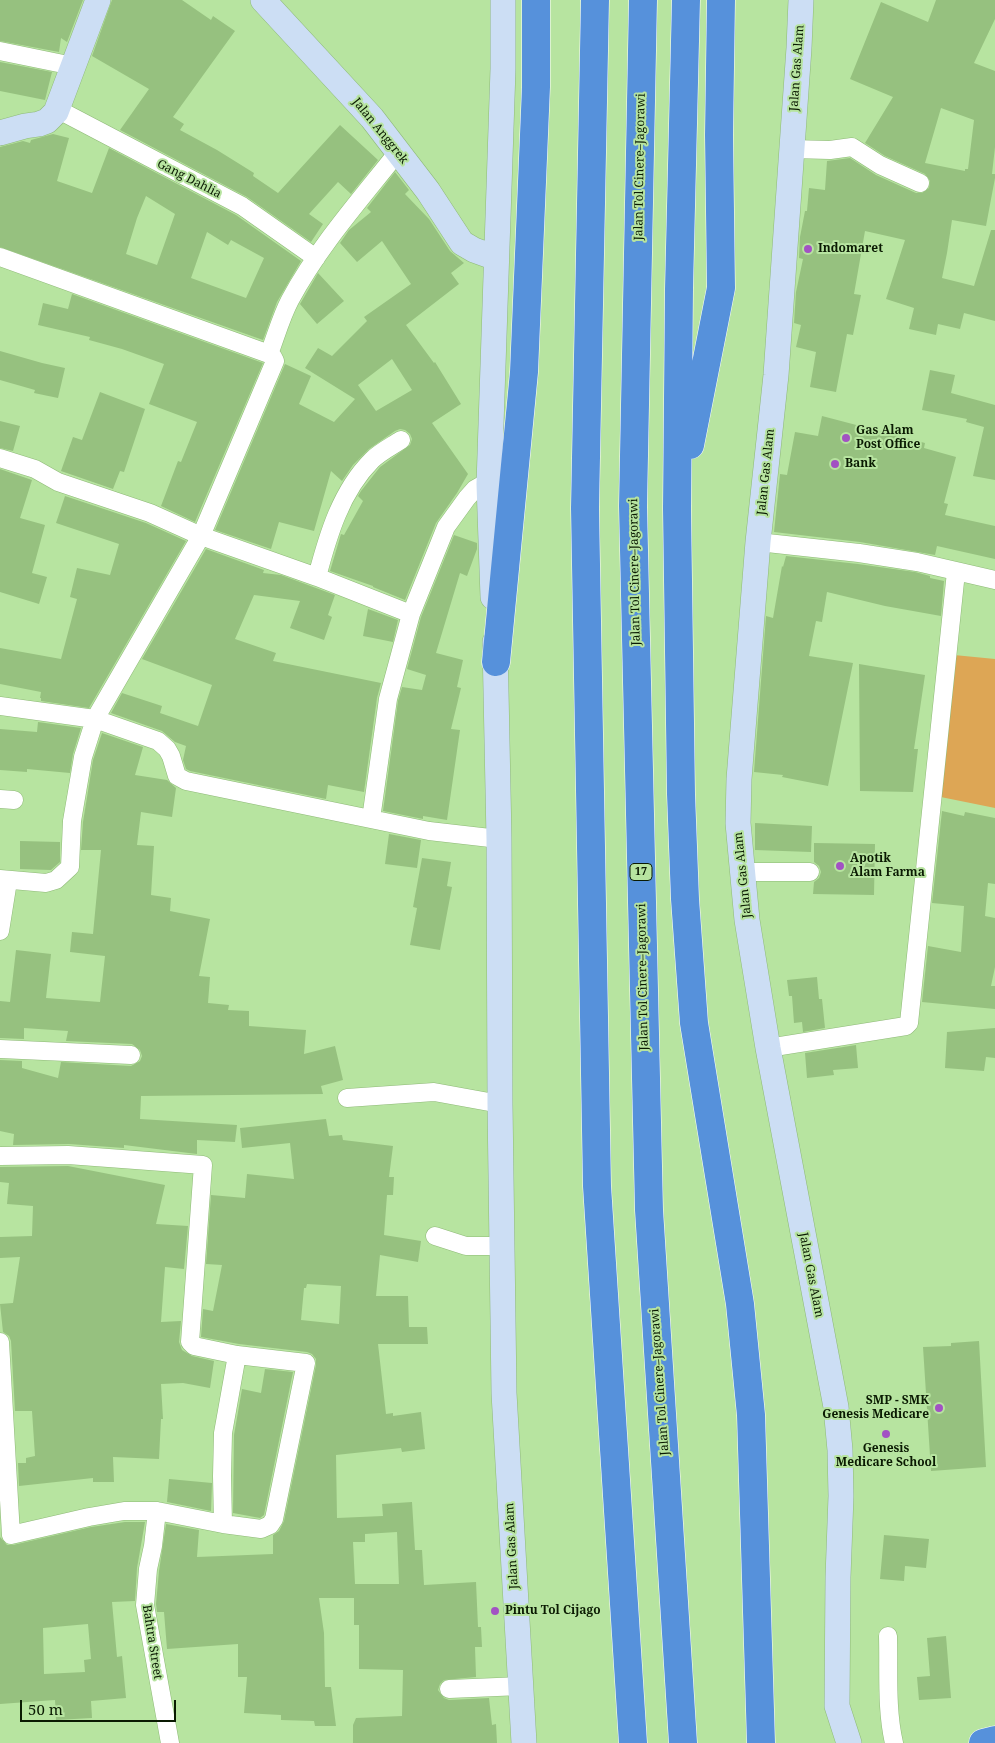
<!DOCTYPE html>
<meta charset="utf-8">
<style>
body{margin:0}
#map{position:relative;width:995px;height:1743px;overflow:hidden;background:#b7e4a0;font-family:"Noto Serif",serif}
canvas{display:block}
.scale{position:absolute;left:20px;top:1700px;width:156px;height:22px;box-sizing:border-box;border:2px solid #0a1a02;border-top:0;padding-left:6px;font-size:15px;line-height:18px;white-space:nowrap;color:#0a1a02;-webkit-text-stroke:4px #b7e4a0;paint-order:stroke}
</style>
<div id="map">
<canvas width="995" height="1743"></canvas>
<div class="scale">50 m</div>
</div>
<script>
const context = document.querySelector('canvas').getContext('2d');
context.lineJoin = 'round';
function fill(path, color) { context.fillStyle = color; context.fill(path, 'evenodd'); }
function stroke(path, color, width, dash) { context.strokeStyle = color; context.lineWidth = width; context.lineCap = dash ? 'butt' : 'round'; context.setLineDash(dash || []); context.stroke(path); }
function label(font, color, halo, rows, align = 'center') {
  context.font = font + ' "Noto Serif",serif'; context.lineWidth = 4; context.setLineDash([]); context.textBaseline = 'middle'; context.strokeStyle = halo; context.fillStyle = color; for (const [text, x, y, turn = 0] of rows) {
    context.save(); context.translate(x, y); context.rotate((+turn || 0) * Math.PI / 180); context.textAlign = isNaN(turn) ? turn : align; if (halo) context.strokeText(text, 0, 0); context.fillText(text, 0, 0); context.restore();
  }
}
fill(new Path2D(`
 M954,655l41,4v149l-69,-14z`), '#dda655');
fill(new Path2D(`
 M0,0h83l-16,42 -6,-4 -2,14 -59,-11z
 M112,0h70l29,20 2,-4 22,15 -62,86 11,7 -4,6 37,20 37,23 -1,3 25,17 62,-68 38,35 -27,34 -13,-12 -29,32 14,10 -12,18 -64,-45 -127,-67 29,-41 -57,-33z
 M936,0h59v19l-21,44 21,8v76l-3,27h3v4l-9,48 -34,-6 -5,33 -5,25 32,8 17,-56h4v91l-31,-8 -4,16 -22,-5 -2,11 -27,-6 5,-21 -28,-9 19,-59 -40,-9 -11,63 7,1 -8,40 -6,-1 -11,58 -26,-5 6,-35 -20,-5 5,-22 -7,-2 2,-31 7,-33 -4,-1 1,-21 5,-26h2l2,-23 16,2 2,-29 23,-3 26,17 40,18h6l7,-5 1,-7 -5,-7 -40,-18 -20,-13 28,-46 -43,-18 31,-77 47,20zM941,108l33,12 -6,49h-3v2l-40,-8z
 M0,62l52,10 -7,28 -45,-9z
 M53,134l16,4 -12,43 35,12 17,-45 127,67 65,46 -24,41 -14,38 -263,-93v-100l23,-6 7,2 1,-3zM146,196l29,18 -18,51 -31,-11 11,-36zM207,232l21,13 3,-5 33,18 -18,40 -55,-20z
 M395,172l14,18 -4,4 24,25 21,32 14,12 -13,10 8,11 -53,41 28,38 1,-1 26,42 -29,19 36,51 -11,19 -21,30 -31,77 -32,-13v-1l-43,-15 11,-37 3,1 19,-34 -5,-5 3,-5 19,-24 30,-22 2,-6 -2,-5 -5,-4 -5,-1 -5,2 -26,18 -16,16 -11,16 -11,-10 -17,60 -35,-9 -8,27 -56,-19 70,-166 26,12 -12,28 35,18 21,-23 -50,-31 13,-20 14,8 35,-35 -3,-4 47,-33 -29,-43 -25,21 -17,-19 9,-13 22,-18 -4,-4zM392,359l20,31 -36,21 -18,-26z
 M318,273l26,28 -27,23 -17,-20z
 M72,294l191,69 -68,159 -34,-16 17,-45 3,1 16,-40 -48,-18 15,-40 -42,-15 -33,-9 1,-3 -52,-12 5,-22 25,6z
 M0,351l42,12 23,5 -7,30 -24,-5 1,-3 -35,-10z
 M930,370l25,5 -4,18 44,12v75l-22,-4 11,-49 -18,-5 1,-3 -45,-9z
 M100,392l45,17 -21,63 -4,-1 -7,18 -52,-18 12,-34 9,3z
 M822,416l103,27 -1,5 32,9 -12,46 4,1 -3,11 50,11v33l-58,-13 -2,9 -75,-13 -86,-10 6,-58 7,1 8,-43 23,4z
 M0,421l20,5 -7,25 -13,-3z
 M0,469l32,11 -12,38 25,7 -13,48 15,4 -8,27 -39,-12z
 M65,496l81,27 40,18 -97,167 -48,-7v-3h-1l1,-6 -41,-8v-36l61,11 16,-60 -7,-2 7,-29 33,7 9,-31 -63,-21z
 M454,535l23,8v6l-10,27 -7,-3 -24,80 27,7 -6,27 4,1 -10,41 9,1 -13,90 -24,-4v3l-40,-8 15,-110 4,-14 20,3 4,-15 -19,-6 14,-52z
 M206,549l58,21 -1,3 18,2 54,20 -7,20 4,2 -8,23 -34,-12 10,-27 -46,-6 -19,44 41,14 -3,8 108,22 -4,15 -13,94 -36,-7 -2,14 -136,-28 -4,-2 -3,-9 3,-14 -11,-4 -13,-11 -51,-18 11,-20 40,13 -2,7 38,13 14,-41 -70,-26z
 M786,556l72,8 57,8 15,4v2l14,3 -3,35 -56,-10 -58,-14 -5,30 -6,-1 -7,35 44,7 -25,123 -46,-9 1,-2 -29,-3 12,-156 7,2 9,-52 1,1z
 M368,609l30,11 -5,22 -30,-6z
 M859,664l66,11 -11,74h4l-5,43 -53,-1z
 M38,722l43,6 -8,26 -3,19 -43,-4v3l-27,-2v-41l37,3z
 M102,733l41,14 -8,28 32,5 9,8 -4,29 -31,-5 -4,33 17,1 -3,49 20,3 -1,13 40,8 -11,57 11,1 -2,26 21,2 -1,5 21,1v15l57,4 -2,24 31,-8 8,34 -22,6 2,8 -182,2 -1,23 97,6 -2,17 -38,-2v14l-73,-9v3l-55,-4 -56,1 1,-11 -14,-3v-71l22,1v7l36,10 3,-16 70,4 9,-5 2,-5 -2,-6 -8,-6 -66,-3 2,-10 -44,-3v11l-24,-1v-37l10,1 6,-52 35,4 -5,44 54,4 5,-46 -35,-4 2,-20 21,2 8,-84h-20l2,-28 10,-62z
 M942,811l22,5 1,-4 30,6v66l-7,-1 -3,33 10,2v49l-4,19h4v23l-73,-7 6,-56 33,6 3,-46 -32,-3z
 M755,823l57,3 -1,26 -56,-2z
 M389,834l32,6 -4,28 -32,-4z
 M20,841l40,1v20l-9,8 -31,-1z
 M814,843l61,1 -1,51 -61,-1 1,-12 5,-4 2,-6 -2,-6 -5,-4z
 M422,858l29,4 -4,24 5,1 -12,63 -30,-5 7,-37 -4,-1z
 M817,977l2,22h3l3,29 -22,4 -1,-10 -8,1 -2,-27h-3l-2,-16z
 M995,1028v30l-9,-1 -2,14 -39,-3 2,-36z
 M856,1045l2,23 -25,2 1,5 -27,3 -2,-25z
 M326,1119l3,17 13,-1 1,5 50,6 -4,31h5l-1,18h-6l-3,40 37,6 -3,21 -38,-7 -4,41h32l1,31h18l1,17h-50l8,70 7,-1v3l28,-4 4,37 -23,3 -1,-4 -65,7 1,63 46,-2 -1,-12 30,-2 3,48h7l2,35 52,-3 2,45h3l1,20h-7l1,30 -32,3 -4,4 -2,6 6,8 5,2 40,-2 3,27 4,-1 1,19h-144v-18l3,-7 46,-2 1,-46 -44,-1v-44h-5v-27h-35l5,35 1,54h6l5,39h-21l-1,-5 -33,-1v-5l-37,-2 3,-36h-9v-33l-71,5 -3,-37h-7l-1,-8 3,-33 7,-47 33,6 -2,27 76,-3v-19l6,-4 5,-10 32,-156v-6l-4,-5 -5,-2 -68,-8 -38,-7 2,-28 10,2 9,-46 -16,-1 5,-69 34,3 2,-24 47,5 -4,-36 -48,5 -2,-20zM307,1284l34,2 -2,38 -38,-4 3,-32h2zM397,1532l2,52h-44l-2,-42h12v-8z
 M68,1166l97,19 -9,39 32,2 -4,43 -19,-2 -4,55 20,-1 -2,21 3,8 10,6 22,5 -4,27 -27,-5 -22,1 2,35h-2l-2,40 -46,-2 1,25h-21v-4l-74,8 -1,-23h8v-5l9,-2 -3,-45h-17l-4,-70 -2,-5 -6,-4 -3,-28 13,-1 7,-46 -20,1v-21l32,-1 1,-30 -26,-2 2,-21 -9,-1v-15z
 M979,1341l7,126 -55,4 -8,-124 28,-1v-3z
 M265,1369l28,3 -29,143 -4,3 -27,-5 1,-78 8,-46 19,4z
 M169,1479l43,4 -1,28 -44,-9z
 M125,1522h20l-8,46 -2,33 -23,1 5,55 5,-1 4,42 -35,3 1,17 -36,2 -1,-20 -55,4v-167l7,8h6l78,-18zM88,1624l3,35 -7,1 1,12 -41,2 -1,-46z
 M884,1535l45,4 -3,29 -21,-2 -1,15 -24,-2z
 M946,1636l5,62 -32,2 -2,-23 13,-1 -3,-38z`), '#96c17f');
const street = new Path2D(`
 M0,51l73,15
 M57,109l185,97 74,52
 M791,149l39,1 22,-3 28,18 40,18
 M0,257l269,97 4,3 2,4 -74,175 -106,183 -12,38 -11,64 -2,46 -14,13 -10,3 -46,-4
 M269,354c7,-18 12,-37 21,-54 29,-54 70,-100 108,-148
 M0,458l35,11 23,13 92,31 51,23 116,41 94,37
 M758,542l101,11 58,9 78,18
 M317,577c11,-42 24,-86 55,-117 8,-8 20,-14 29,-20
 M0,706l95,13 63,22 9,8 4,7 6,20 9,5 243,50 70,8
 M0,799l14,1
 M371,819l17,-120 23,-85 35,-87 21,-29 8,-9 7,-4 7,-1
 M742,872h68
 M0,931l8,-50
 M768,1048l138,-22 3,-3 47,-451
 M0,1049l131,6
 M347,1098l87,-6 66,12
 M0,1156l68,-1 135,10 -13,177 4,4 43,9 69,8 -32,156 -4,6 -9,4 -38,-5 -66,-13h-33l-35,6 -78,18 -11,-193
 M435,1236l31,10h36
 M157,1511l-4,35 -5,23 -3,36 25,138
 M223,1524l-1,-48 1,-43 14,-78
 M888,1636c1,36 -2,72 6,107
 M449,1689l72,-3`);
const secondary = new Path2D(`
 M263,0l109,118 56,73 34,52 12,7 22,8
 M801,0l-2,48 -23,327 -18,167 -19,237 -1,44 9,97 21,128 68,359 4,43 1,46 -3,81 -1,129 12,37
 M0,133l25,-7 14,-2 8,-3 9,-9 42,-112
 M493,597l-4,-113 14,-415v-69
 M495,642l4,197 1,265 4,289 20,350`);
const highway = new Path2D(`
 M595,0l-10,508 12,678 36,557
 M643,0l-10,506 16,704 34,533
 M686,0l-7,289 -2,220 4,285 4,105 9,124 46,281 11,111 10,328
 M690,445l31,-157 -2,-153 2,-135
 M496,662l28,-290 12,-285v-87
 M983,1743l12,-3`);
stroke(street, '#8eb977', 19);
stroke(secondary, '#8eb977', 26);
stroke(highway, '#fff', 29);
stroke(street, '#fff', 18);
stroke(secondary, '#ccdef4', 25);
stroke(highway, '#5691db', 28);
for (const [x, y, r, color] of [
 [808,249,5,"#a252c3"],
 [846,438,5,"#a252c3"],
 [835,464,5,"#a252c3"],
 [840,866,5,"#a252c3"],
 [939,1408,5,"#a252c3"],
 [886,1434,5,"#a252c3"],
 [495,1611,5,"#a252c3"]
]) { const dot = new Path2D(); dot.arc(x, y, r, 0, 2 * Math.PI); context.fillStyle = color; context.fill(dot); stroke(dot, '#b7e4a0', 2); }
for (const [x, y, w] of [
 [641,872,22]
]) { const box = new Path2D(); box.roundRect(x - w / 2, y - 8.5, w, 17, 4); context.fillStyle = '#b7e4a0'; context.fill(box); stroke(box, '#0a1a02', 1); }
label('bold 11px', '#0a1a02', null, [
 ["17",641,872]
]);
label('12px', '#0a1a02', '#b7e4a0', [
 ["Jalan Gas Alam",797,68,-86],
 ["Jalan Anggrek",380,131,51],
 ["Jalan Tol Cinere–Jagorawi",640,167,-89],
 ["Gang Dahlia",189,179,27],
 ["Jalan Gas Alam",766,472,-84],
 ["Jalan Tol Cinere–Jagorawi",635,572,-91],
 ["Jalan Gas Alam",743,875,-96],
 ["Jalan Tol Cinere–Jagorawi",643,977,-91],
 ["Jalan Gas Alam",811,1275,79],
 ["Jalan Tol Cinere–Jagorawi",660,1382,-94],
 ["Jalan Gas Alam",512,1546,-93],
 ["Bahtra Street",152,1642,81]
]);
label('bold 12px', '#0a1a02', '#b7e4a0', [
 ["Indomaret",818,249],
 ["Gas Alam",856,431],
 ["Post Office",856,445],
 ["Bank",845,464],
 ["Apotik",850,859],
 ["Alam Farma",850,873],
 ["SMP - SMK",929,1401,"right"],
 ["Genesis Medicare",929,1415,"right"],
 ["Genesis",886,1449,"center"],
 ["Medicare School",886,1463,"center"],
 ["Pintu Tol Cijago",505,1611]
], 'left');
</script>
